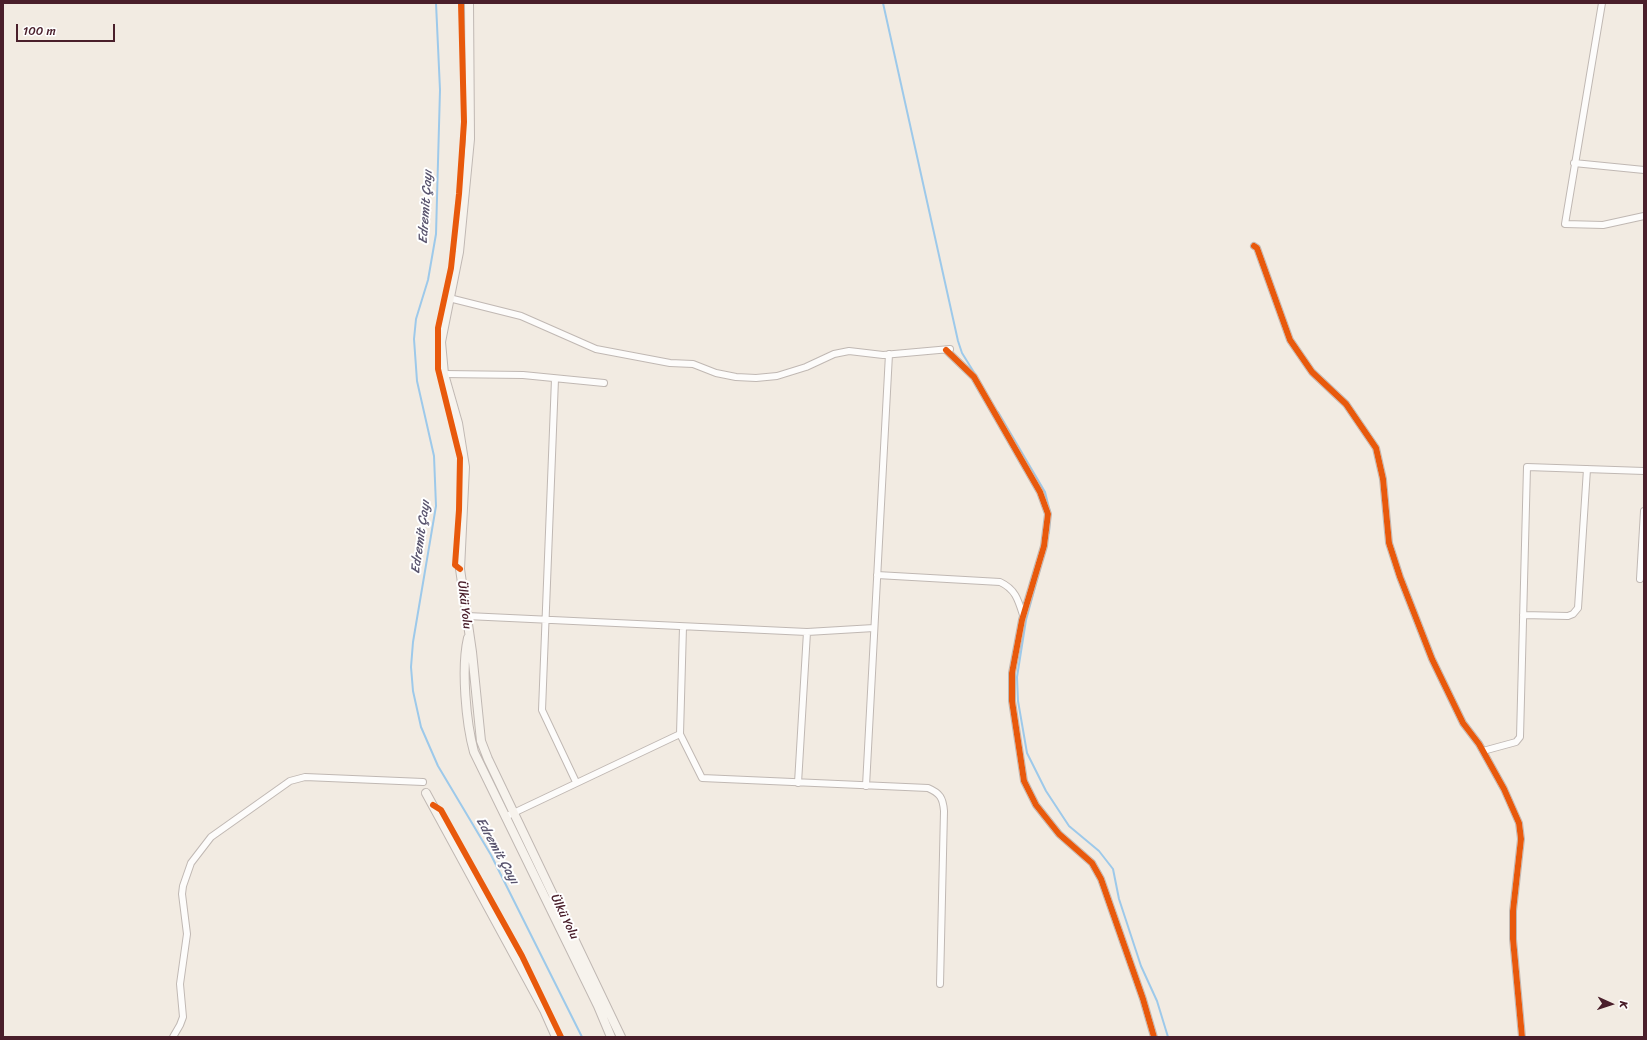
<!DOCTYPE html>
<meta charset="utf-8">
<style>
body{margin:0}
#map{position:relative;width:1647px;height:1040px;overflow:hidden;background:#f2ebe2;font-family:Sriracha,sans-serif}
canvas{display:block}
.frame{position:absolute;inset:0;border:4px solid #4a1f2b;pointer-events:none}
.north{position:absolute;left:1591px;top:984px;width:40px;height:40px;-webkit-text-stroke:3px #fff;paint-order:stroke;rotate:93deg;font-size:11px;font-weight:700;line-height:16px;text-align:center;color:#4a1f2b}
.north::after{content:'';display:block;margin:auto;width:14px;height:18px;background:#4a1f2b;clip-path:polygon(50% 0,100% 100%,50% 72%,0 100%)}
.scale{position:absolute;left:16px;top:24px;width:99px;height:18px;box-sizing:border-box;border:2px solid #4a1f2b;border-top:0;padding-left:5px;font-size:12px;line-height:14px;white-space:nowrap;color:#4a1f2b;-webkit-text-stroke:3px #fff;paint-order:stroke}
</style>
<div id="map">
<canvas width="1647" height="1040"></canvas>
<div class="frame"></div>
<div class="north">K</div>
<div class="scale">100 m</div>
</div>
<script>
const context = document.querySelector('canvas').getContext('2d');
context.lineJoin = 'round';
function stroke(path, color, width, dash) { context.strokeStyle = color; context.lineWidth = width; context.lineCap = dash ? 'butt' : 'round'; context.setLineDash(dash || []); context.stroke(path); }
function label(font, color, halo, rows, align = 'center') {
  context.font = font + ' Sriracha,sans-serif'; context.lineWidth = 4; context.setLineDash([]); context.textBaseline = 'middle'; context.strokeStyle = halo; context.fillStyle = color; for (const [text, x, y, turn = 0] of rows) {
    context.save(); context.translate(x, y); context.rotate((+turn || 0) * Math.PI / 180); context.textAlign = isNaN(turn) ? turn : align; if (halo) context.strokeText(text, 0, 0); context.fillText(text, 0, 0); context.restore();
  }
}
stroke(new Path2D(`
 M436,3l4,87 -4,144 -8,46 -12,39 -2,20 3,42 17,75 2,50 -23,136 -2,25 2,24 8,36 17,39 53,89 91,182
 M883,3l75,338 4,12 13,21
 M998,412l47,80 5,20
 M1049,533l1,-17
 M1041,565l-15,55 -9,57 1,24 9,52 19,38 23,35 30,25 14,18 6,30 22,67 16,35 11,36`), '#9dc9ea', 2);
const street = new Path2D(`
 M1602,3l-37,221 38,1 41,-9
 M1574,163l70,7
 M1254,246l3,2 33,92 22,32 34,32 30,44 7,31 6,64 11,34 32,82 31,64 16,21 25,45 15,34 2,16 -8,72v28l9,98
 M449,298l72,18 75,33 74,14 23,1 23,9 20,4 20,1 21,-2 29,-9 28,-13 15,-3 34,4 67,-6
 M946,350l28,27 66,115 8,22 -4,32 -22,74 -10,53v28l12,80 12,24 23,29 33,29 9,16 42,120 11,38
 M444,374l79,1 81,8
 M555,379l-13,331 34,72
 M877,575l123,7c15,7 18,17 23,33
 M1640,579l4,-68
 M1523,615l45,1 5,-2 5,-6 9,-139
 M467,616l340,16 67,-4
 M683,627l-3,107 22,44 226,10c12,5 15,10 16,23l-4,173
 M1483,751l33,-9 4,-5 7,-270 117,4
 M798,783l9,-151
 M866,786l23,-432
 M505,817l175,-83
 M173,1037l7,-12 3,-8 -3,-33 7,-50 -5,-40 1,-8 8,-23 20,-26 79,-56 15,-4 118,5`);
const secondary = new Path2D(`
 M469,3l1,136 -11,113 -18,90 3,32 14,49 7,44 -5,102 12,83 9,89 7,18 133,278
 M468,638c-7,30 -2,85 6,114l124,254 13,31
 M426,793l118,217 12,27`);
stroke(street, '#c0b8b3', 8);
stroke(secondary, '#c0b8b3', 10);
stroke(street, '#fdfcfb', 6);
stroke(secondary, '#f7f3ed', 8);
stroke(new Path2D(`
 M1254,246l3,2 33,92 22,32 34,32 30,44 7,31 6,64 11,34 32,82 31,64 16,21 25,45 15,34 2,16 -8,72v28l9,98
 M946,350l28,27 66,115 8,22 -4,32 -22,74 -10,53v28l12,80 12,24 23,29 33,29 9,16 42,120 11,38
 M460,569l-5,-4 4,-55 1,-52 -22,-89v-41l13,-60 8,-74 5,-72 -3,-119
 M433,805l8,5 81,146 39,81`), '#e8590c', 6);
label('12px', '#4a1f2b', '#fff', [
 ["Ülkü Yolu",464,605,83],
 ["Ülkü Yolu",564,917,64]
]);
label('italic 13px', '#5a556f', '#fff', [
 ["Edremit Çayı",426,207,-86],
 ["Edremit Çayı",421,537,-82],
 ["Edremit Çayı",497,851,61]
]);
</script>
